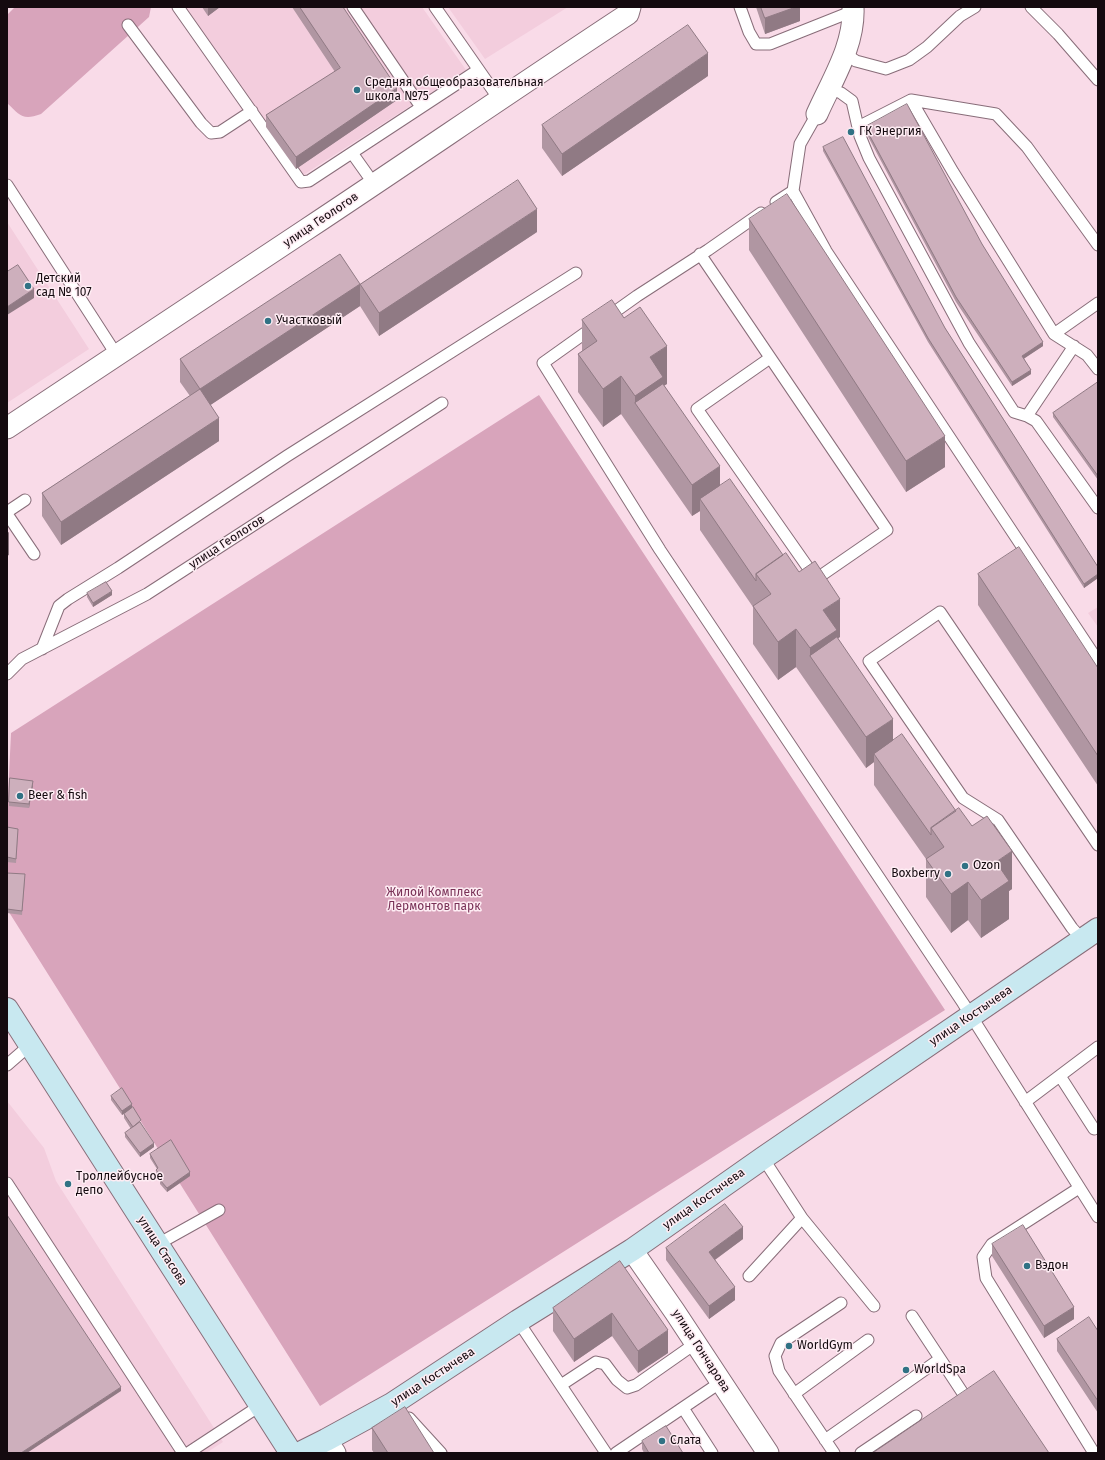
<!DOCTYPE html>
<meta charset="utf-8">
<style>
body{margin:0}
#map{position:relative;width:1105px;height:1460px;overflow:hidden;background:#f9dbe8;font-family:"Fira Sans",sans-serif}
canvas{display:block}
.frame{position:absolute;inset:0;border:8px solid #140a0f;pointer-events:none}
</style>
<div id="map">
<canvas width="1105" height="1460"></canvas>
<div class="frame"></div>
</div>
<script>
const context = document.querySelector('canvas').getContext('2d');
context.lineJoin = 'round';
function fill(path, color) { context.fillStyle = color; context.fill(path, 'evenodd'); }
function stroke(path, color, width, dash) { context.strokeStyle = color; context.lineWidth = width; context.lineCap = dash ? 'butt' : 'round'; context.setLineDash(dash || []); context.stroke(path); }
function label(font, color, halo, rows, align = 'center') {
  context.font = font + ' "Fira Sans",sans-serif'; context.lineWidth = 3; context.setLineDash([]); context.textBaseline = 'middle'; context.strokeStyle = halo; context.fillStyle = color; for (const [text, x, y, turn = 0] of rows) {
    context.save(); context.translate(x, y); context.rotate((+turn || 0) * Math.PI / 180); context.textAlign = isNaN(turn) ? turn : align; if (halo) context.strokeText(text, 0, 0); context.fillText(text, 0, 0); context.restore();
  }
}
fill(new Path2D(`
 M174,7h248l44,63 -172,111z
 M448,7h120l-83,52z
 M7,222l82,127 -82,54z
 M1098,607v20l-10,-14z
 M7,1101l37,47 12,33 167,261 -17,11h-199z`), '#f3cddd');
fill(new Path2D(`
 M15,7h136l-2,10 -108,97c-19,7 -21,1 -34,-11v-88z
 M539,395l406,615 -625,396 -313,-497v-92l4,-84z`), '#d8a4bb');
const lane = new Path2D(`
 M178,7l123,175 8,-1 169,-111
 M353,7l68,100
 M435,7l64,92
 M740,7l9,25 7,12h14l83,-33
 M1031,7l27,27 40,46
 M128,25l73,98 10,10 9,-1 32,-21
 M845,54l11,7 30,8 23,-9 18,-13 33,-31 15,-9
 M829,88l12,5 11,8 8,35 9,22 100,185 45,69 13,4 9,5 62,87
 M911,100l85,14 31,33 71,98
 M817,114l-17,30 -7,47 33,60 272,410
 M858,127l53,-27 42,72 101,162
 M352,153l22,31
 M7,185l109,169
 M776,202l17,-11
 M761,213l-53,37 -71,46 -94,67 117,187 303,453 135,214
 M700,254l187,276 -71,49 -119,-170 73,-51
 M1098,303l-44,31 33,21 11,14
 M1027,416l47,-70
 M7,512l18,-12
 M7,514l27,40
 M42,649l17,-43 9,-7 50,-31 169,-112 289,-183
 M7,674l15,-15 125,-65 295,-191
 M1082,939l-10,-11 -74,-108 -35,-22 -94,-137 71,-49 158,233
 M7,1065l23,-20
 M1060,1076l34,53
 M1025,1102l73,-55
 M7,1183l176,270
 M1079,1188l-87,56 -9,13 3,21 108,175
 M802,1218l72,88
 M158,1244l61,-34
 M749,1276l53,-58 -39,-60
 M912,1316l56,85
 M518,1321l88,132
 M561,1385l35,-23 9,2 12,16 10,8 9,-3 60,-42
 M794,1394l74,-54
 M683,1408l29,45
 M409,1418l32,35
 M825,1440l115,-81
 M188,1453l73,-48
 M616,1453l105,-71
 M834,1453l-55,-82 -4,-15 6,-13 60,-40
 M861,1453l55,-37`);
const street = new Path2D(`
 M817,114c15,-34 38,-69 36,-107
 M7,428c100,-67 200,-132 300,-199 107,-71 213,-144 321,-215l2,-7
 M632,1250l43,62 93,141
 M326,1440l9,13`);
const secondary = new Path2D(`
 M7,1009l284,444
 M300,1453l26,-13 66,-36 126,-83 114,-71 131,-92 335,-229`);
stroke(lane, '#886d79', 13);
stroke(street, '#886d79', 23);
stroke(secondary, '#886d79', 24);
stroke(lane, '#fff', 11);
stroke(street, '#fff', 21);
stroke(secondary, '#c8e8f0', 22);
fill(new Path2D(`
 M202,7h18l-12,9z
 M292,7h51l54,93 -101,69 -30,-42v-12l69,-43z
 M756,7h44v14l-35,13z
 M708,76l-146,100 -20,-28v-23z
 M865,127l117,117 61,102 -19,12 7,16 -19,12 -56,-84 -91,-171z
 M823,147l122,181 153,239v11l-14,10 -156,-246 -105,-191z
 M749,219l196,248 -39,25 -157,-242z
 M537,232l-158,104 -19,-30 -150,99 9,36 -158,104 -19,-29v-23l148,-97 -10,-14v-23l180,-75z
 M582,320l85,64 -3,1 56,101 63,69 57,82 -2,1 55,103 63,70 56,78 -3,2v28l-28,19 -13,-18 -17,13 -25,-36v-38l-52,-74v-23l-8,6 -70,-101 -18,13 -25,-36v-37l-53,-77v-19l-8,5 -71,-102 -18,13 -25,-35v-38l4,-3z
 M1098,382v98l-45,-63v-4z
 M978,574l120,94v118l-120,-181z
 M87,593l25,2 -19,12 -6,-10z
 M33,785l-4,23 -20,-2v-4z
 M7,827l11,6 -2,30 -9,-1z
 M7,873l18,6 -3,36 -15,-2z
 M111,1096l21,12 22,39 -14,10 -15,-20v-4l6,-4 -7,-11v-4l5,-4 -7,5 -11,-15z
 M150,1154l40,22 -23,16 -7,-8v-4l-4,-6 1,-5 -7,-11z
 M743,1239l-28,21 20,40 -26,19 -43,-59v-12z
 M992,1244l82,75 -30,19 -52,-82z
 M620,1261l48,92 -30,20 -26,-37 -38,26 -21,-31v-23z
 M1098,1331v82l-41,-62v-12z
 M372,1428l62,25h-60l-2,-3z
 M642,1441l41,12h-39l-2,-4z`), '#b096a2');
fill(new Path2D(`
 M208,7h12l-12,9z
 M796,7h4v14l-35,13v-16z
 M708,53v23l-146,100v-22z
 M397,88v12l-101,69v-12z
 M537,209v23l-158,104v-23z
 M360,284v22l-160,106v-23z
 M34,289v9l-27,17v-8z
 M1043,342v4l-21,14v-4z
 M667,346v38l-32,19v-7l15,-39z
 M1031,370v4l-19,12v-4z
 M621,376v38l-18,13v-38z
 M219,418v23l-158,104v-23z
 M945,436v31l-39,25v-31z
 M720,466v31l-20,2v12l-8,5v-31z
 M9,532v23l-2,1v-23z
 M1098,574v4l-14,10v-4z
 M112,591v4l-19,12v-4z
 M840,599v38l-30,19v-8l13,-38z
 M796,629v38l-18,13v-38z
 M893,719v30l-19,5v8l-8,6v-31z
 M33,781v4l-4,23v-4z
 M1012,851v38l-3,2v28l-28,19v-38l15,-38z
 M968,882v38l-17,13v-39z
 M132,1104v4l-10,7v-4z
 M154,1143v4l-14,10v-4z
 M190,1172v4l-23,16v-4z
 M743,1227v12l-34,25v-12z
 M735,1287v13l-26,19v-13z
 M1074,1307v12l-30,19v-12z
 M612,1313v23l-38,26v-23z
 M668,1330v23l-30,20v-22z
 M121,1387v4l-94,62h-6z`), '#907a84');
const building = new Path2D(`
 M300,7h43l54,81 -101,69 -30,-42 74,-47z
 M761,7h35l-31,11z
 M688,25l20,28 -146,101 -20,-29z
 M907,104l75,140 61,98 -21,14 9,14 -19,12 -56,-85 -91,-170z
 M843,137l102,191 153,239v7l-14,10 -156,-246 -105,-191z
 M518,180l19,29 -158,104 -19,-29 -160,105 19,29 -158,104 -19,-29 158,-104 -20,-30 160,-105 20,30z
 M787,194l158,242 -39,25 -157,-242z
 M18,265l16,24 -27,18v-35z
 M612,300l12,18 16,-11 27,39 -17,11 13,20 -28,19 -14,-20 -18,13 -25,-35 19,-13 -15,-21z
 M1098,382v94l-45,-63z
 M663,384l57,82 -28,19 -57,-82z
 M730,479l53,76 -27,19v7l-56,-82z
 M1019,547l79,121v88l-120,-182z
 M786,553l13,19 16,-11 25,38 -17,11 14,20 -27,18 -14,-19 -18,13 -25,-36 18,-12 -15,-20z
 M106,582l6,9 -19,12 -6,-10z
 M837,637l56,82 -27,18 -56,-81z
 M902,734l54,77 -25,17v7l-57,-81z
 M10,778l23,3 -4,23 -20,-2z
 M959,808l13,18 15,-10 25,35 -16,11 13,19 -28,19 -13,-18 -17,12 -25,-35 18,-12 -13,-19z
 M7,827l11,2 -2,30 -9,-2z
 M7,873l18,1 -3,37 -15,-2z
 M122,1088l10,16 -10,7 -11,-15z
 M133,1107l8,13 -8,7 -9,-13z
 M140,1122l14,21 -14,10 -15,-20z
 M171,1140l19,32 -23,16 -7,-8 2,-2 -6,-8 2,-2 -8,-14z
 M725,1204l18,23 -34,25 26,35 -26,19 -43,-58z
 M7,1215l114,172 -100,66h-14z
 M1023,1225l51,82 -30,19 -52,-82z
 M620,1261l48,69 -30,21 -26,-38 -38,26 -21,-31z
 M1089,1317l9,14v70l-41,-62z
 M994,1371l55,82h-176z
 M405,1407l29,46h-46l-16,-25z
 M666,1426l17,27h-34l-7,-12z`);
fill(building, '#cdafbc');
stroke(building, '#907a84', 1);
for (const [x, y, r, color] of [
 [357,90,4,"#307284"],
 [851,132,4,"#307284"],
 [28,286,4,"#307284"],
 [268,321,4,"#307284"],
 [20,796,4,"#307284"],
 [965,866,4,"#307284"],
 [948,874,4,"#307284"],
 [68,1184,4,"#307284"],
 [1027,1266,4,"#307284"],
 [789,1346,4,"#307284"],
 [906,1370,4,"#307284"],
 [662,1441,4,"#307284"]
]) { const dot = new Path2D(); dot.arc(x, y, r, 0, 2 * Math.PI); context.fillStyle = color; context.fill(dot); stroke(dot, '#feecf3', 1.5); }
label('12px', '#140a0f', '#feecf3', [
 ["Средняя общеобразовательная",365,83],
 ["школа №75",365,97],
 ["ГК Энергия",859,132],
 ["Детский",36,279],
 ["сад № 107",36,293],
 ["Участковый",276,321],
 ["Beer & fish",28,796],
 ["Ozon",973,866],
 ["Boxberry",940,874,"right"],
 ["Троллейбусное",76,1177],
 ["депо",76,1191],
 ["Вэдон",1035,1266],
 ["WorldGym",797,1346],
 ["WorldSpa",914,1370],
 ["Слата",670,1441]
], 'left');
label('12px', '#140a0f', '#feecf3', [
 ["улица Геологов",321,220,-34],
 ["улица Геологов",227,542,-33],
 ["улица Костычева",971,1016,-34],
 ["улица Костычева",704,1199,-35],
 ["улица Стасова",162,1251,57],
 ["улица Гончарова",701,1351,57],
 ["улица Костычева",433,1377,-33]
]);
label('12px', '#793157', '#feecf3', [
 ["Жилой Комплекс",434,893],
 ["Лермонтов парк",434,907]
]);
</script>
